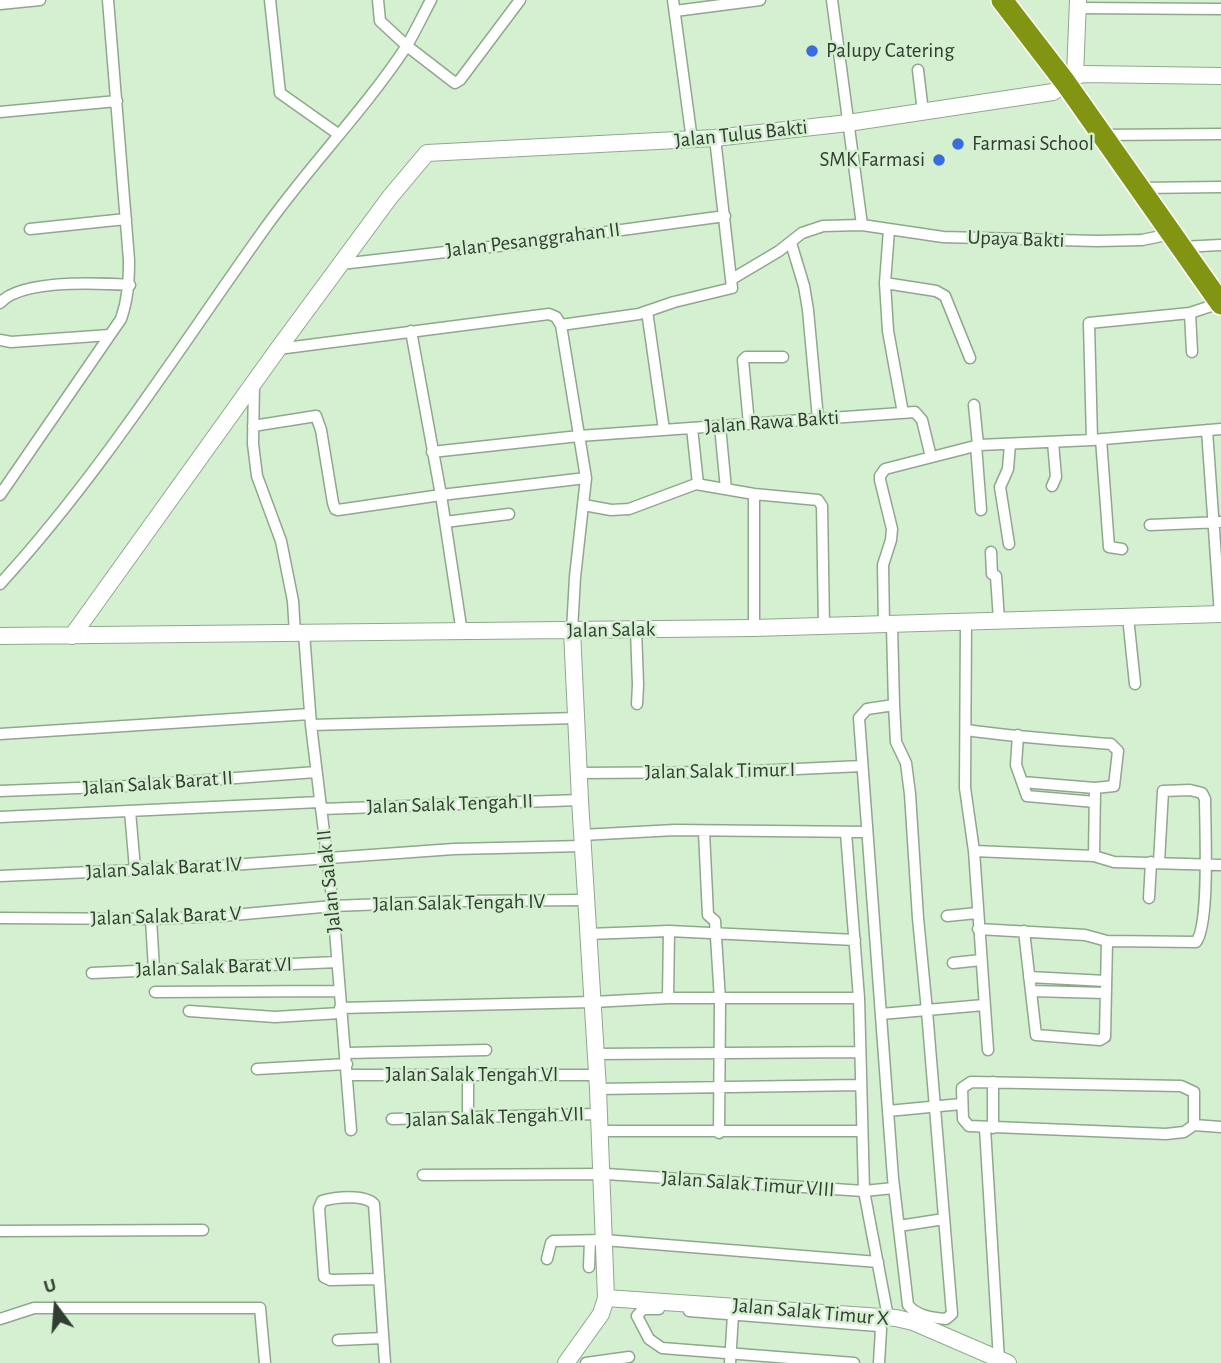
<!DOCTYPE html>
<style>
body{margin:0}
#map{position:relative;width:1221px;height:1363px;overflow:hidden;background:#d4f0d1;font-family:"Alegreya Sans",sans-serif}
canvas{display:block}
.north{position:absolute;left:21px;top:1272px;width:70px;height:70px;-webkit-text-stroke:5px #d4f0d1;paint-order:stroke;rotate:344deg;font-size:19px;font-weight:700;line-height:28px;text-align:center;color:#323d31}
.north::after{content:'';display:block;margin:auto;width:24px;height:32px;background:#323d31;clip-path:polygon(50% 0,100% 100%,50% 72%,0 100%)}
</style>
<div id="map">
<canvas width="1221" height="1363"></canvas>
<div class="north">U</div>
</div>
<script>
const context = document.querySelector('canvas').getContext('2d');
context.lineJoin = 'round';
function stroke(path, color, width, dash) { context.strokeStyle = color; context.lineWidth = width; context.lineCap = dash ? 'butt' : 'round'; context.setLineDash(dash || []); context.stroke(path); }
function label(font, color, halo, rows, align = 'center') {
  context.font = font + ' "Alegreya Sans",sans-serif'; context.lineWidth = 5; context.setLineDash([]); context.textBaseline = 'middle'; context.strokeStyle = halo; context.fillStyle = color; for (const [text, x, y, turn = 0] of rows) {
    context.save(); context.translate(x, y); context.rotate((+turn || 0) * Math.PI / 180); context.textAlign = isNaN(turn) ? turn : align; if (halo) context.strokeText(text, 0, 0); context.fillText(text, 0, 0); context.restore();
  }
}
const street = new Path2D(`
 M270,0l10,93 58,41
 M378,0l2,21 27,25 48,37 5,-3 60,-80
 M673,0l19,140
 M832,0l30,225
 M0,4l40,-4
 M1077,8l144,1
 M675,11l85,-11
 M918,70l5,42
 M0,112l117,-11
 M1101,135l120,-1
 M1140,188l81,-1
 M30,229l96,-10
 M889,230l-4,53 3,48 15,82
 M791,243l13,43 4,24 10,109
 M1181,247l40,-2
 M341,264l192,-22 192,-26
 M732,279l47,-28 23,-18 21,-7 39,-1 81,12 154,4 45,-1 29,-6
 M885,283l51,8 9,5 25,62
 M0,303c21,-24 99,-20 130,-18
 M647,311l17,119
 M1190,313l2,39
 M561,325l78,-11 35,-12 58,-14 -17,-150
 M411,331l30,164 21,138
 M0,340l11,2 99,-7
 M278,349l271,-35 7,3 5,8 25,153 -11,99 -3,54
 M254,383l-1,61 4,32 24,65 12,60 2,33
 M974,405l4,40
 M749,424l-6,-64 3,-3h37
 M253,426l63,-10 5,14 12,73 2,6 3,1 103,-15 145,-17
 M720,426l6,63
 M692,428l6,56
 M1207,430l13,185
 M1101,439l8,108 13,2
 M1092,440l-3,-117 101,-10 30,-10
 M976,445l5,65
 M432,452l147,-16 336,-24 7,8 9,37
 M1052,486l4,-9 -3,-35
 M0,495l121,-176c7,-20 8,-38 8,-59l-21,-260
 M584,505l27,5 18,-1 67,-25 58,10 64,6 4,6 2,120
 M445,522l64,-8
 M1150,525l71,-3
 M1009,544l-9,-57 8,-18 2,-25
 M991,552l1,22 4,2 3,44
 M0,584c99,-108 178,-234 263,-353 45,-64 100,-119 143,-184 9,-15 17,-32 25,-47
 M1128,617l7,67
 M966,621l-1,167 9,63 14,199
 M884,626l-1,-61 8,-25 1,-11 -12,-49v-4l5,-7 94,-24 113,-5 129,-11
 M892,626l2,79 -27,4 -8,9 34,460 15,127c9,11 24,13 38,14l6,-5 -25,-303 -9,-93 -8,-124 -4,-31 -10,-21 -2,-37
 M754,628v-134
 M636,629l2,56 -1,19
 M304,633l7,92 22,181 18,224
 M311,725l266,-7
 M967,730c47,7 96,10 144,14l7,7 -4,35 -19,2 -73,-6 -6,-17 2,-30
 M0,734l310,-20
 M578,773l154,-1 130,-6
 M1022,782l5,14 68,6
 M1095,788l-1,68 20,6 107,3
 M0,791l129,-5 187,-14
 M321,809l259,-9
 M130,811l5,58
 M0,817l320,-15
 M704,832l4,83 7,6 5,79 -1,133
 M846,833l13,165 5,193 24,126
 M582,835l93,-5 191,2
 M974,851l120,5
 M0,876l204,-9 250,-18 129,-3
 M1149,898l2,-36
 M947,916l30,-3
 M0,918l151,1 71,-3 111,-10 130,-5 123,-1
 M151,919l3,50
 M978,929l107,6 22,6 89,1c14,-17 9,-117 9,-143l-3,-6 -12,-3 -27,1 -4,71
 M1024,931l12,104 64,5 5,-3 2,-96
 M588,934l81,-3 186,9
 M953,963l28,-3
 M92,973l245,-11
 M1029,977l77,4
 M1031,991l74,2
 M155,992l183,-1
 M668,998l1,-67
 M340,1008l253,-6 75,-4h191
 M189,1011l86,6 65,-4
 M881,1014l103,-9
 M346,1053l140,-3
 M596,1054l264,-2
 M257,1069l90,-5
 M468,1074v42
 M348,1075h249
 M993,1082v46
 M598,1089l263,-4
 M888,1111l73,-7
 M392,1119l206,-5
 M1194,1125l-10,7 -18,2 -197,-8 -6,-7 -1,-31 9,-6 210,4 13,6v33l27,2
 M985,1128l14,232
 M599,1131h262
 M423,1175l183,-1 258,17 30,-3
 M899,1226l45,-7
 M0,1231l203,-1
 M547,1259l4,-16 2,-2 51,-1 274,22
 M589,1267l1,-26
 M379,1279l-49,1 -6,-3 -5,-69 3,-7c13,-4 42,-7 52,3l11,159
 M659,1309h-16l-6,7 12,23 13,9 192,15
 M689,1311l189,15 3,3 -2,34
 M0,1319l34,-11h226l5,55
 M338,1340l45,-2
 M586,1363l43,-6
 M730,1363l3,-48`);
const secondary = new Path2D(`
 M1075,76l3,-76
 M0,636l754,-8 467,-14
 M72,636l206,-287 112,-152 37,-44 288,-15 133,-15 205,-31 22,-16 10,-2 136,2
 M606,1298l290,20 17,4 95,41
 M566,1363l35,-49 5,-16 -8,-209 -18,-289 -8,-169`);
const highway = new Path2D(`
 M1002,0l63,82 156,222`);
stroke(street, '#8ea88c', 13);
stroke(secondary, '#8ea88c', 18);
stroke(highway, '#fff', 24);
stroke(street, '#fff', 10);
stroke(secondary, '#fff', 16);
stroke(highway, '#829513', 21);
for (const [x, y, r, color] of [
 [812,51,7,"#396cdc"],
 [958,144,7,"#396cdc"],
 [939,160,7,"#396cdc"]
]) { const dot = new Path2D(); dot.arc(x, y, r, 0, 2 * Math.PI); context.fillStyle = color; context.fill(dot); stroke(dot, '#d4f0d1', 2.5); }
label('21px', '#323d31', '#d4f0d1', [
 ["Palupy Catering",826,51],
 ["Farmasi School",972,144],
 ["SMK Farmasi",925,160,"right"]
], 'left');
label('21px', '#323d31', '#d4f0d1', [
 ["Jalan Tulus Bakti",741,134,-6],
 ["Upaya Bakti",1016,239,2],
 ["Jalan Pesanggrahan II",533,240,-7],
 ["Jalan Rawa Bakti",772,422,-4],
 ["Jalan Salak",611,630,-1],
 ["Jalan Salak Timur I",720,771,-1],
 ["Jalan Salak Barat II",158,783,-4],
 ["Jalan Salak Tengah II",450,804,-2],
 ["Jalan Salak Barat IV",164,868,-3],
 ["Jalan Salak II",329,881,-96],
 ["Jalan Salak Tengah IV",459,903,-1],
 ["Jalan Salak Barat V",166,916,-2],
 ["Jalan Salak Barat VI",214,967,-2],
 ["Jalan Salak Tengah VI",472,1075],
 ["Jalan Salak Tengah VII",495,1117,-2],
 ["Jalan Salak Timur VIII",748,1184,4],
 ["Jalan Salak Timur X",811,1312,5]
]);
</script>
